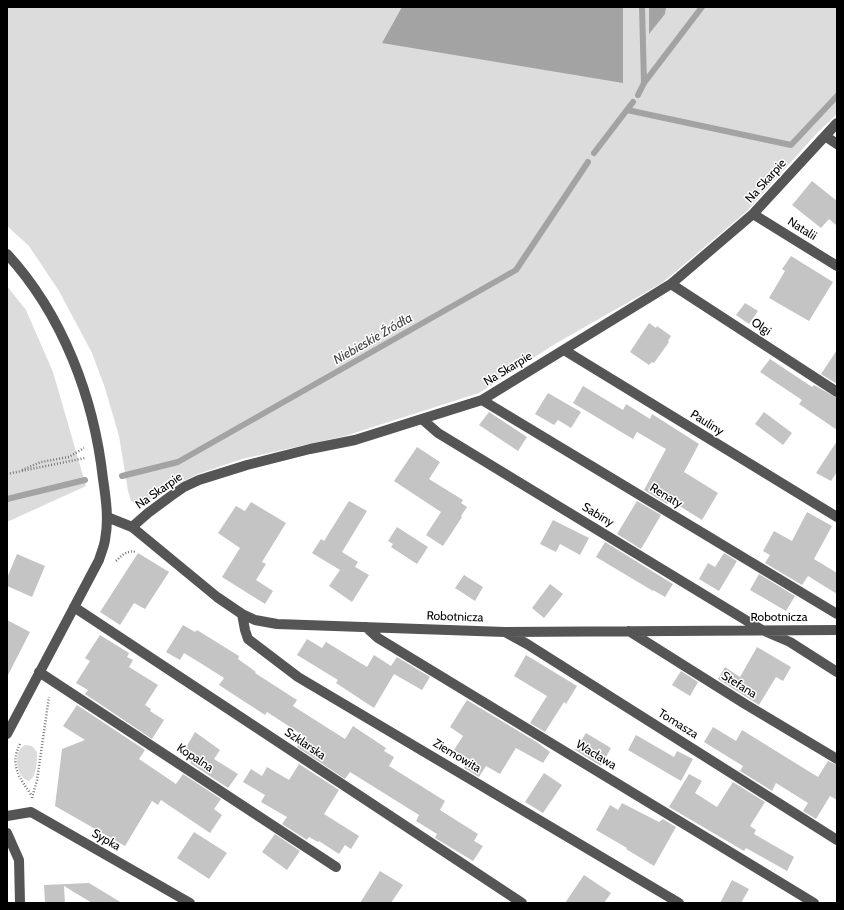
<!DOCTYPE html>
<meta charset="utf-8">
<style>
body{margin:0}
#map{position:relative;width:844px;height:910px;overflow:hidden;background:#fff;font-family:Cabin,sans-serif}
canvas{display:block}
.frame{position:absolute;inset:0;border:8px solid #000;pointer-events:none}
</style>
<div id="map">
<canvas width="844" height="910"></canvas>
<div class="frame"></div>
</div>
<script>
const context = document.querySelector('canvas').getContext('2d');
context.lineJoin = 'round';
function fill(path, color) { context.fillStyle = color; context.fill(path, 'evenodd'); }
function stroke(path, color, width, dash) { context.strokeStyle = color; context.lineWidth = width; context.lineCap = dash ? 'butt' : 'round'; context.setLineDash(dash || []); context.stroke(path); }
function label(font, color, halo, rows, align = 'center') {
  context.font = font + ' Cabin,sans-serif'; context.lineWidth = 3; context.setLineDash([]); context.textBaseline = 'middle'; context.strokeStyle = halo; context.fillStyle = color; for (const [text, x, y, turn = 0] of rows) {
    context.save(); context.translate(x, y); context.rotate((+turn || 0) * Math.PI / 180); context.textAlign = isNaN(turn) ? turn : align; if (halo) context.strokeText(text, 0, 0); context.fillText(text, 0, 0); context.restore();
  }
}
fill(new Path2D(`
 M7,7h830v107l-19,18 -72,80 -84,71 -107,61 -76,49 -134,43 -103,23 -44,15 -29,14 -24,17 -7,1 -7,-5 -3,-10 -9,-55 -14,-48 -13,-35 -33,-62 -30,-45 -22,-20z
 M7,286l19,24 27,62 33,114 -79,36z
 M25,745l7,1 5,6c0,8 0,25 -8,29 -13,-3 -17,-30 -4,-36z`), '#dcdcdc');
fill(new Path2D(`
 M402,7h221v76l-241,-40z
 M649,7h17l-1,7 -16,20z`), '#a3a3a3');
stroke(new Path2D(`
 M642,7l2,76
 M638,95l6,-12 58,-76
 M627,110l164,35 46,-49
 M594,153l39,-51
 M122,476l56,-14 338,-192 72,-108
 M7,499l78,-19`), '#a3a3a3', 6);
fill(new Path2D(`
 M812,181l25,20v25l-8,-7 -8,9 -29,-23z
 M791,256l42,26 -24,39 -40,-23 16,-27 -3,-2z
 M745,303l13,8 -9,13 -13,-9z
 M649,323l7,5 1,-2 14,10 -3,5 1,1 -15,21 -2,-1 -3,3 -19,-13z
 M837,350v34l-16,-10z
 M770,359l42,28 2,-2 23,13v32l-38,-26 3,-4 -42,-28z
 M583,386l40,24 3,-6 24,15 2,-5 47,30 -15,28 34,21 -16,27 -32,-20 -3,4 -23,-14 22,-41 -29,-17 -4,7 -60,-36z
 M548,393l33,19 -10,16 -13,-8 -4,5 -19,-11z
 M489,412l38,25 -9,14 -39,-26z
 M764,412l28,21 -9,12 -28,-21z
 M837,441v31l-6,9 -15,-8z
 M417,447l23,15 -11,17 34,21 -2,3 6,4 -6,9 1,1 -19,29 -17,-11 15,-23 -47,-31z
 M349,501l18,10 -25,41 16,10 -3,5 14,8 -17,27 -23,-16 11,-16 -28,-17 9,-14 3,2z
 M637,501l24,14 -20,34 -24,-15z
 M251,502l35,21 -24,39 4,2 -10,16 17,11 -8,13 -43,-27 18,-29 -22,-15 18,-27 9,5z
 M807,512l25,14 -18,33 23,14v21l-29,-18 -6,9 -37,-22 5,-8 -7,-4 11,-20 18,10z
 M553,520l36,18 -9,17 -20,-11 -4,8 -16,-8z
 M397,527l31,20 -11,17 -26,-17 2,-3 -5,-3z
 M605,542l68,42 -8,13 -12,-7v1l-57,-34z
 M138,553l31,19 -24,37 -11,-6 -14,22 -20,-13z
 M724,553l13,8 -18,30 -20,-12 9,-16 7,4z
 M17,554l28,12 -13,31 -25,-11v-8z
 M759,574l36,22 -9,15 -36,-21z
 M464,575l19,12 -8,14 -20,-13z
 M550,584l13,10 -19,24 -12,-10z
 M7,620l23,12 -23,45z
 M183,625l12,7 2,-2 42,26 -1,3 18,13 -1,1 42,27 -4,6 52,33 8,-13 33,22 -2,3 10,6 -5,9 56,35 -5,9 38,24 -4,7 9,5 -10,15 -38,-23 2,-4 -21,-13 3,-6 -69,-43 -5,7 -48,-32 7,-11 -37,-24 -2,3 -46,-30 5,-7 -22,-14 -18,-11 -4,7 -14,-8z
 M100,635l29,18 -2,4 6,3 -4,7 29,18 -13,20 6,4 -1,2 14,9 -12,19 -67,-45 3,-4 -12,-7 14,-22 -5,-3z
 M307,639l15,9 4,-6 41,25 7,-12 17,11 6,-9 33,20 -8,13 -28,-16 -20,34 -38,-25 2,-3 -41,-25z
 M757,647l34,20 -8,14 -7,-4 -17,28 -41,-26 7,-12 15,10z
 M526,655l51,31 -11,18 -2,-2 -19,30 -15,-9 17,-27 -33,-20z
 M681,671l17,11 -8,14 -18,-11z
 M467,700l71,43 12,9 -7,11 -27,-15 -16,26 -14,-8 -7,11 -15,-9 5,-8 -15,-10 9,-14 -13,-9z
 M77,705l68,45 -6,9 37,25 7,-10 38,25 -7,10 8,6 -12,18 -49,-33 -3,5 -6,-4 -27,45 -70,-40 7,-57 23,-9 -22,-14z
 M713,727l23,14 6,-11 76,47 10,-16 9,4v35l-7,-4 -14,23 -13,-8 5,-8 -32,-20 -4,8 -32,-20 3,-5 -39,-24z
 M195,732l25,18 -6,9 24,15 -10,14 -38,-25 4,-6 -10,-6z
 M586,733l25,15 -10,18 -26,-16z
 M636,735l38,22 3,-6 16,8 -12,22 -53,-31z
 M299,764l40,26 -15,24 35,22 -8,13 -6,-4 -6,9 -20,-13 -1,1 -9,-5 -2,3 -25,-16 5,-7 -26,-15 4,-7 -22,-13 8,-13 11,7 5,-9 22,13z
 M544,773l18,12 -19,28 -18,-11z
 M689,774l13,7 -7,12 22,14 16,-25 32,20 -15,24 6,4 -2,4 40,23 -7,14 -41,-23 -2,3 -75,-44z
 M622,803l37,19 4,-3 13,8 -22,39 -28,-17 1,-1 -31,-18 14,-25 8,5z
 M194,832l33,21 -18,26 -32,-21z
 M275,834l25,17 -13,19 -25,-18z
 M380,871l23,14 -12,18h-31z
 M584,875l27,18 -7,10h-39z
 M732,880l17,9 -8,14h-21z
 M89,883l33,20h-30l-28,-17 1,17h-20l-1,-18z`), '#c4c4c4');
stroke(new Path2D(`
 M22,470l19,-8 28,-5 15,-9
 M7,474l78,-16
 M116,561c7,-7 12,-11 21,-9
 M20,744c-11,22 0,34 12,52
 M32,798l5,-18 12,-83`), '#777', 2.5, [1, 2]);
stroke(new Path2D(`
 M825,136l12,8
 M753,214l84,52
 M7,254c56,61 87,144 96,225 3,20 6,41 2,61 -1,7 -4,13 -6,20l-92,174
 M671,284l166,108
 M564,350l273,167
 M482,400l355,214
 M422,419l16,14 324,197 28,12 47,30
 M107,517l25,10 85,70 25,17 13,6 22,4 228,8 332,-2
 M132,527l16,-14 23,-17 13,-9 15,-7 48,-15 63,-16 45,-9 127,-40 189,-116 82,-70 84,-91
 M74,607l448,296
 M242,614l3,16 3,9 50,38 381,226
 M366,627l12,11 436,265
 M629,631l116,73 92,55
 M507,633l20,11 310,196
 M39,672l297,195
 M7,816l24,-4 159,91
 M7,833l12,27 1,43`), '#555', 10);
label('12px', '#000', '#fff', [
 ["Na Skarpie",766,181,-48],
 ["Natalii",802,229,32],
 ["Olgi",761,327,33],
 ["Na Skarpie",508,369,-31],
 ["Pauliny",707,423,32],
 ["Na Skarpie",159,491,-35],
 ["Renaty",666,496,31],
 ["Sabiny",598,515,31],
 ["Robotnicza",455,617,2],
 ["Robotnicza",779,617],
 ["Stefana",739,685,32],
 ["Tomasza",678,724,32],
 ["Szklarska",305,744,34],
 ["Wacława",596,755,31],
 ["Ziemowita",457,756,31],
 ["Kopalna",195,758,33],
 ["Sypka",106,840,30]
]);
label('italic 13px', '#444', '#fff', [
 ["Niebieskie Źródła",373,339,-30]
]);
</script>
